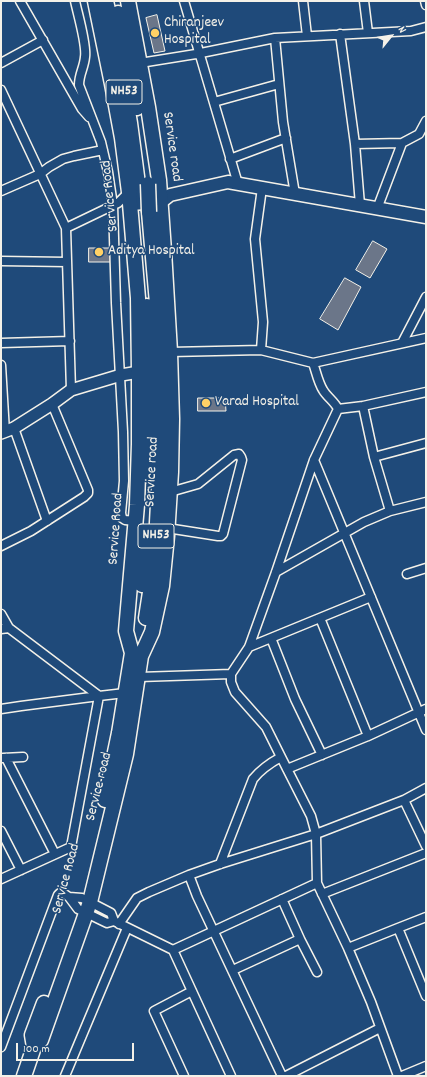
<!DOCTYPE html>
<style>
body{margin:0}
#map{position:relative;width:427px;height:1077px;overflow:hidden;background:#1f4a7a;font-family:Dekko,sans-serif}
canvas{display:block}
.frame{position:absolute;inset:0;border:2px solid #f4f1e8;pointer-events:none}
.north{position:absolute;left:371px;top:16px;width:40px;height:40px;-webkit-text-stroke:3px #1f4a7a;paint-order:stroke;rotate:60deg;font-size:11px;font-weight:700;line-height:16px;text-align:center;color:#f4f1e8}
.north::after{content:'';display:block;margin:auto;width:14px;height:18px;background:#f4f1e8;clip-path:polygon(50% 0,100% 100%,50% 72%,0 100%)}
.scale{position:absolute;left:16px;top:1043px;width:118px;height:18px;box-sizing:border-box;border:2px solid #f4f1e8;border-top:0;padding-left:5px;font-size:12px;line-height:14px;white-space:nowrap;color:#f4f1e8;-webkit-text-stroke:3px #1f4a7a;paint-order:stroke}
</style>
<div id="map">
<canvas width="427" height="1077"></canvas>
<div class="frame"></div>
<div class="north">N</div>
<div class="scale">100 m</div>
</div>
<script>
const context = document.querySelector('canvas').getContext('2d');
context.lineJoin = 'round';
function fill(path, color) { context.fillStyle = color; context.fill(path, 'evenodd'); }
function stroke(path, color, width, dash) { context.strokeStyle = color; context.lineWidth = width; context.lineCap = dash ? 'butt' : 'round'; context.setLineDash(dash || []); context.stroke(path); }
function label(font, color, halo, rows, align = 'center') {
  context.font = font + ' Dekko,sans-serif'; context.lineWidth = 3; context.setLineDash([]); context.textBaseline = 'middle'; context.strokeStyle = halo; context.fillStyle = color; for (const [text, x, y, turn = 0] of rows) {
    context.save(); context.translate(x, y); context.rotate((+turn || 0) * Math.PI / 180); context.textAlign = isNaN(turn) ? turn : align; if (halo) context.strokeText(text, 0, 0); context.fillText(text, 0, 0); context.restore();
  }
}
const building = new Path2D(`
 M157,15l8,36 -11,2 -8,-35z
 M373,241l14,8 -17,29 -14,-8z
 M89,248h24l-1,14h-23z
 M345,278l16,9 -23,43 -18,-11z
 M198,398h27l1,13h-28z`);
fill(building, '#6b7689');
stroke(building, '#f4f1e8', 1);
const street = new Path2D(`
 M20,1l62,108 7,8
 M75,1c3,14 12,44 10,56 -1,11 -6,17 -6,28l22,57 7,30 5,33 3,98 7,129 1,49 -3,32 1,5 3,2 11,1
 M184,1l54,183
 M303,1l4,35
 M364,1l4,32
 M425,1l1,4
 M340,34l15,110 5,61
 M275,38l8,84 12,72
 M1,63l42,-23
 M140,63l56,-9 79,-16 136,-7 15,-4
 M1,90l65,138 5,162
 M214,102l65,-18
 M355,144l47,-1
 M230,159l56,-21
 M1,191l39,-17 9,-7 14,-8 11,-3 29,-6
 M377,209l25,-66 17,-9 7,-13
 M66,228l52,-25 11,-11
 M1,261l66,1
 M1,343l69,-2
 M402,343l24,-46
 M261,350l2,-28 -8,-83 7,-51
 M170,352l91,-2 52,13 113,-25
 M313,363c3,8 5,19 10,27 4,7 12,12 15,19
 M1,365l4,67
 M363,406l11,51 16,54
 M338,409l25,-3 63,-14
 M14,428l33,93
 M374,457l52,-14
 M314,460l112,270
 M167,528l51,8h3l2,-2 19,-74 -1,-3 -2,-3 -5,1 -36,29 -28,8
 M1,546l30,-15 53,-34 4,-4v-3l-36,-86
 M276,572l88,-50 26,-11 36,-9
 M407,574l19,-6
 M1,614l8,14
 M1,629l8,-1 90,68
 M271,638l24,61 27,56
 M249,647l122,-50
 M139,677l92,-3
 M1,709l20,-3 78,-10
 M368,736l58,-27
 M281,757l30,59 5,18 1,49
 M3,758l20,-1
 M6,758l49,96
 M287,769l81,-33 -48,-118
 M404,800l22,46
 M1,831l20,39
 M220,864l33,-85c8,-10 17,-16 28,-22l-15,-30 -31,-35 -4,-10v-8l18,-27 27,-75 38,-112 24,-51
 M189,875l8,21 85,180
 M1,879l70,-32 28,-151 26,-3
 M322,894l104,-41
 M69,897l13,1 29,15 3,8
 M119,924l18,-26 12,-6 40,-17 31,-11 96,-30 88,-34 22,-12
 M398,928l28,-11
 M300,939l17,33
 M348,948l23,54 27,74
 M173,950l58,126
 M233,970l67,-31 -18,-40
 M1,1047l57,-152 2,-2h3l6,4 9,12 29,14 7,-2 59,29 144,-67 31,65 50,-20 28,68
 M65,1076l62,-148
 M184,1076l-30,-65 38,-20
 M286,1076l94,-48
 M402,1076l24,-10`);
const secondary = new Path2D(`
 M1,433l13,-5 38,-24 19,-14 50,-15 18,-3`);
const primary = new Path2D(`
 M129,192l29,-1
 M130,204l31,-2 9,-7 58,-13 198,35`);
const highway = new Path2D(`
 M95,1l17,83 10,54 7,54 9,106 1,74v72l-2,61 -11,126 6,22 -13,80 -14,67
 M106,1l12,54 12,68 8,61
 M118,13l12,52 7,43
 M147,306l2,52 1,118
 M142,585l5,-47
 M146,618l9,-58 4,-75 2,-136 -12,-137
 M34,1047l-2,-12 12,-32
 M24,1076l10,-29 7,-7 49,-138 36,-148 15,-98 11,-24 10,-46 5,-50 4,-64 1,-53 -2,-67 -6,-101 -5,-71 -11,-73 -20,-106`);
stroke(street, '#f4f1e8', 11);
stroke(secondary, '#f4f1e8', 14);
stroke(primary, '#f4f1e8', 15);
stroke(highway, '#f4f1e8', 17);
stroke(street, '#1f4a7a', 8);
stroke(secondary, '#1f4a7a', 11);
stroke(primary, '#1f4a7a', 12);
stroke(highway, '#1f4a7a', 14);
const highwayBridge = new Path2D(`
 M148,184l1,28`);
stroke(highwayBridge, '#f4f1e8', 17, []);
stroke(highwayBridge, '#1f4a7a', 14);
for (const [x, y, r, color] of [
 [155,33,5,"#ffd166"],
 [99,252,5,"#ffd166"],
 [206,403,5,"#ffd166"]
]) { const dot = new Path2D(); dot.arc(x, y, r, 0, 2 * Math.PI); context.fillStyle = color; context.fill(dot); stroke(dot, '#1f4a7a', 1.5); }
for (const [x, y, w] of [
 [124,92,36],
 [156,536,36]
]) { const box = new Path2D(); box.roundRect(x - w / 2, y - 12, w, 24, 3); context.fillStyle = '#1f4a7a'; context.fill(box); stroke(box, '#f4f1e8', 1); }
label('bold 14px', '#f4f1e8', null, [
 ["NH53",124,92],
 ["NH53",156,536]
]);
label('15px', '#f4f1e8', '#1f4a7a', [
 ["Chiranjeev",164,24],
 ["Hospital",164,41],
 ["Aditya Hospital",108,252],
 ["Varad Hospital",215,403]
], 'left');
label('15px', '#f4f1e8', '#1f4a7a', [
 ["Service road",171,147,82],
 ["Service Road",111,196,-96],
 ["Service road",153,472,-87],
 ["Service Road",117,529,-86],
 ["Service road",100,787,-76],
 ["Service Road",67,879,-75]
]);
</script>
